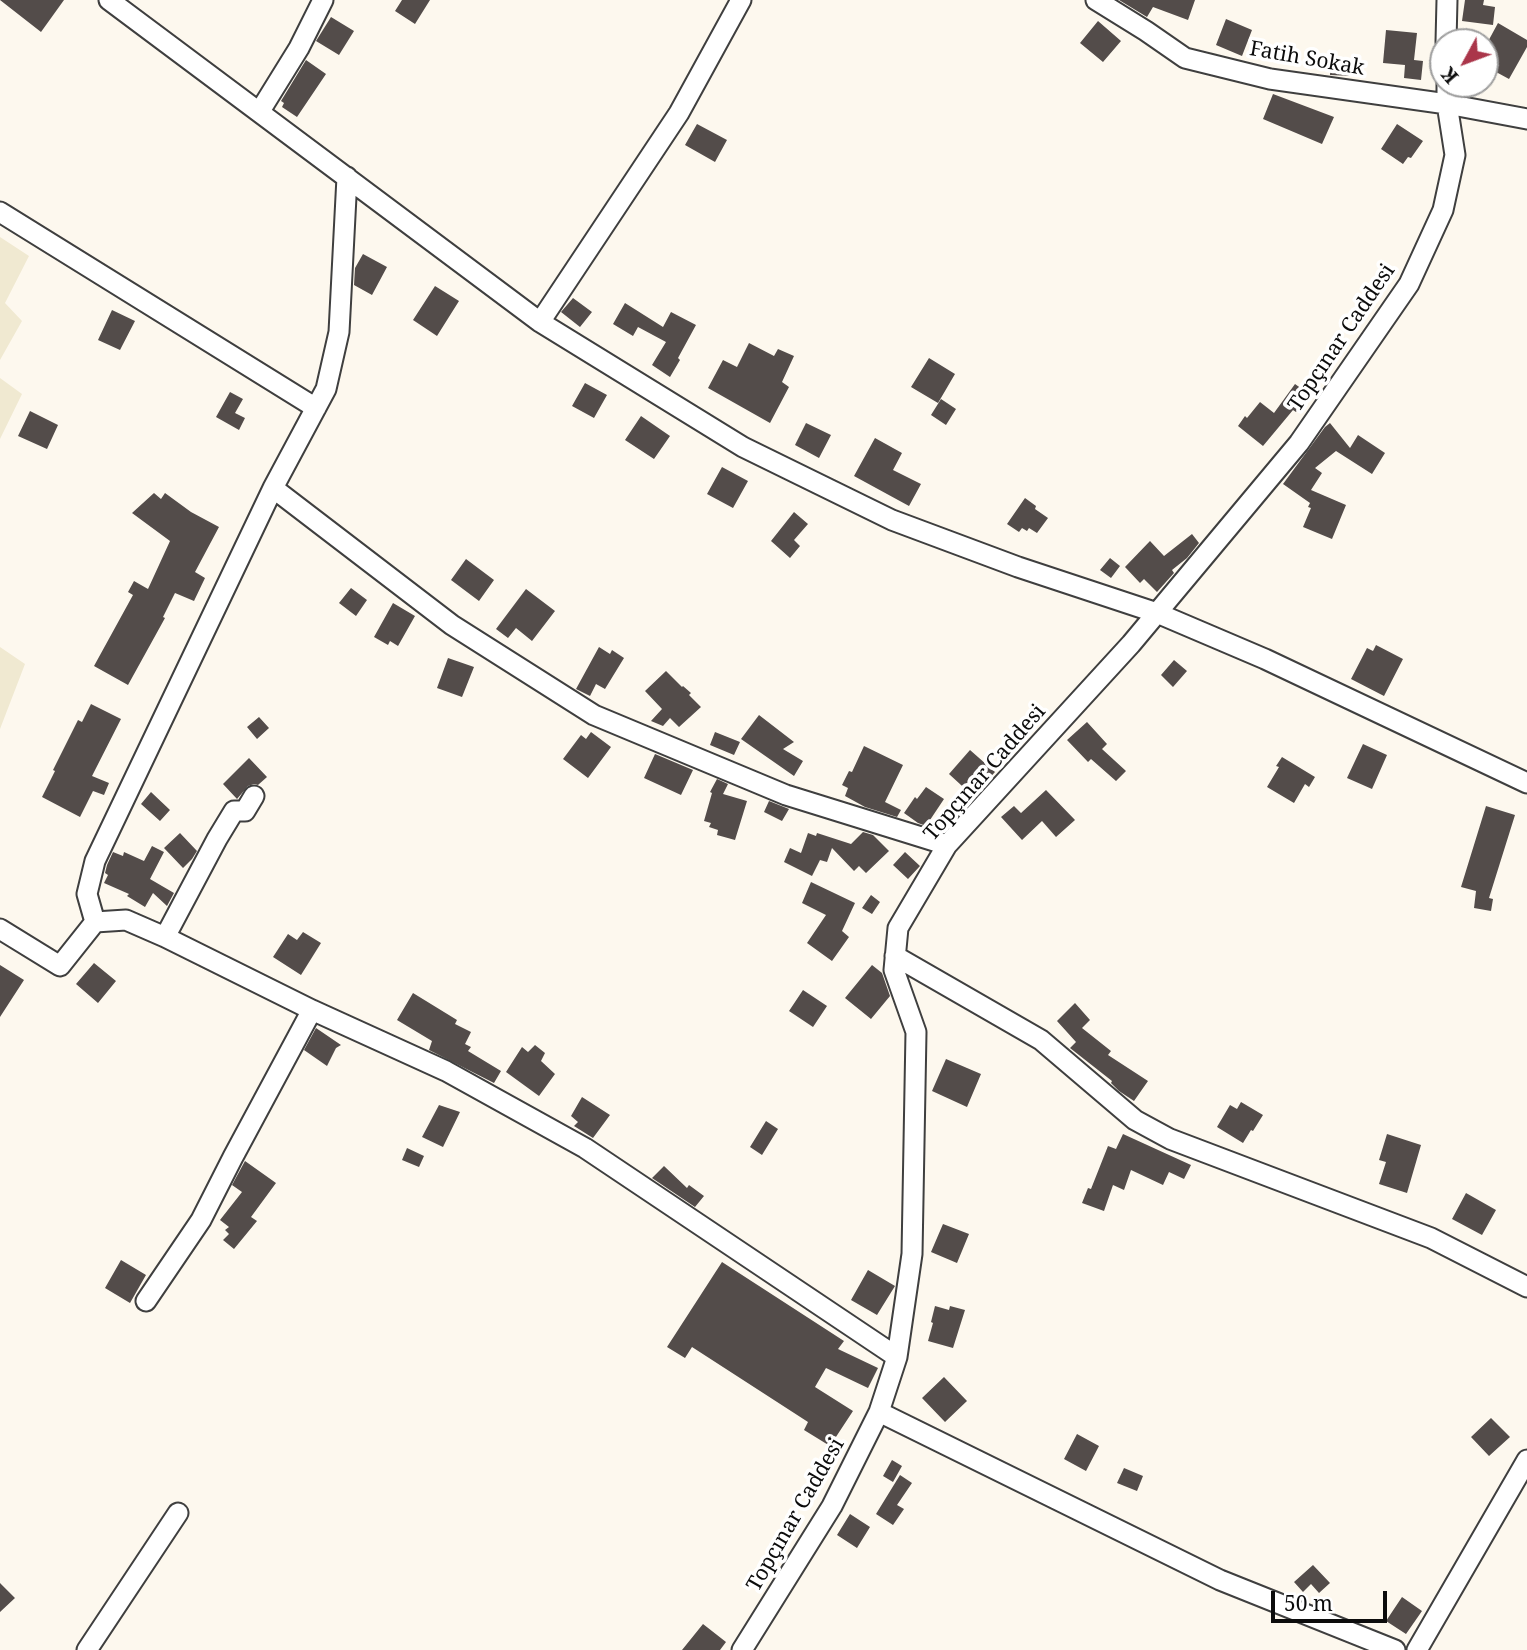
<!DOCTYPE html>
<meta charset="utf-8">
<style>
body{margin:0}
#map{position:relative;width:1527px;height:1650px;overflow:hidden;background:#fdf8ee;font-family:"Noto Serif",serif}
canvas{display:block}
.north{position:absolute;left:1429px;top:28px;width:70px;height:70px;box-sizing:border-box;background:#fff;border:2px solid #9e9e9e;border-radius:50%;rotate:229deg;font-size:19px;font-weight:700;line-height:28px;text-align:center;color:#0c0c0c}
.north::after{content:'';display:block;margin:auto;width:24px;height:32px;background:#aa364a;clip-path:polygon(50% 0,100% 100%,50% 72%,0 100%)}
.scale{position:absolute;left:1271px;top:1591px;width:116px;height:32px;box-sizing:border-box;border:4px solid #0c0c0c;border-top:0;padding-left:9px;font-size:21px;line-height:24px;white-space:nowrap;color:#0c0c0c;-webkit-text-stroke:5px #fff;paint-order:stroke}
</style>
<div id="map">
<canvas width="1527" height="1650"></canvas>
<div class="north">K</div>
<div class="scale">50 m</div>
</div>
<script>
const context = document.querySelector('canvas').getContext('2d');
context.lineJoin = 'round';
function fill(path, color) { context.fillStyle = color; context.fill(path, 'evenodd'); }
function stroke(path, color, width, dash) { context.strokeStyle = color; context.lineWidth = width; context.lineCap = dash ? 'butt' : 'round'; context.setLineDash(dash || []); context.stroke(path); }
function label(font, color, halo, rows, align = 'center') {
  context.font = font + ' "Noto Serif",serif'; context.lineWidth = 7; context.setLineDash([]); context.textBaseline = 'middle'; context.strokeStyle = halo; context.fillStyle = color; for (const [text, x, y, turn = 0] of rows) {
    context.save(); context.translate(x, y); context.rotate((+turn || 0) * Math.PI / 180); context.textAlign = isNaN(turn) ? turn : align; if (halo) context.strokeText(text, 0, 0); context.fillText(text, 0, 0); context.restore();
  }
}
fill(new Path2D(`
 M0,237l29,19 -24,47 17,18 -22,39z
 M0,378l22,16 -22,45z
 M0,647l25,17 -25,65z`), '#f0e9d1');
fill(new Path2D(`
 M0,0h64l-23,32z
 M402,0h28l-15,24 -20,-13z
 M1119,0h76l-7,20 -35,-13 -6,10z
 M1465,0h19l-1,5 12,2 -2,18 -31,-4z
 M331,17l23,14 -15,24 -23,-14z
 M1226,19l26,11 -10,26 -26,-11z
 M1098,21l23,20 -18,21 -23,-19z
 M1498,23l29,17v7l-18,32 -24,-13v-19z
 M1386,30l31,3 -3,27 9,1 -2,19 -17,-2 1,-13 -22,-2z
 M1331,59l23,1 -1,16 -23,-1z
 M306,60l20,14 -29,43 -15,-10 2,-4 -3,-2z
 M1273,94l61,23 -12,27 -59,-25z
 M697,124l30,16 -12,22 -30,-17z
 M1397,124l26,17 -12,17 -3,-1 -5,7 -22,-15z
 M363,254l24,13 -15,28 -18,-10 1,-17z
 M435,286l24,15 -22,35 -24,-16z
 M573,298l19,14 -12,15 -19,-15z
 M625,303l38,24 8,-15 25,13 -18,33 2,2 -10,17 -18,-12 14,-23 -28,-15 -5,9 -20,-12z
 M112,310l23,11 -15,29 -22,-10z
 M749,343l25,13 4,-7 16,7 -12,26 7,5 -19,36 -62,-35 15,-28 14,7z
 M929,358l26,16 -17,29 -27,-16z
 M585,383l22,12 -13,23 -22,-12z
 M1295,384l14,10 -13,18 -3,-2 -30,36 -25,-20 7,-10 2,2 13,-16 14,11z
 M230,392l13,7 -8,14 10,5 -6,12 -23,-13z
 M941,399l15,10 -10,16 -15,-10z
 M30,411l28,14 -11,24 -29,-13z
 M641,416l29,20 -16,23 -29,-19z
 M806,423l25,12 -12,23 -24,-13z
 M1330,423l20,25 8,-13 27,18 -13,21 -36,-23 -21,17 7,5 -11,17 35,15 -14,34 -29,-12 8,-19 -3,-1 2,-4 -27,-19 42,-57z
 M875,438l27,15 -9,17 28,14 -12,22 -55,-30z
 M722,467l26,14 -15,27 -26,-14z
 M154,493l7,6 4,-6 26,19 28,15 -24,45 10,6 -11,23 -19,-8 -12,24 2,1 -37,67 -34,-19 39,-71 -5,-3 6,-11 14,8 22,-48 -38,-28z
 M1025,498l11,8 -1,3 13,9 -11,15 -8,-5 -2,3 -5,-3 -3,4 -12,-8z
 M794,512l14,12 -14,16 6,6 -10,12 -19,-17z
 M1192,534l7,9 -12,15 -15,12 2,3 -17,19 -13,-13 -4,4 -15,-16 25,-26 14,15z
 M1110,558l10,8 -9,12 -11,-8z
 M466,559l28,21 -15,21 -28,-21z
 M351,588l16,12 -11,16 -17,-13z
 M526,589l29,22 -23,30 -16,-13 -8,10 -12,-9z
 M393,603l22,13 -17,30 -8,-5 -2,4 -14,-8z
 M1376,645l27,14 -19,37 -33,-17 16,-31 6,3z
 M599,647l11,7 2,-4 12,8 -19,31 -9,-5 -6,12 -14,-7z
 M448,658l26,9 -12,30 -25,-9z
 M1174,660l13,11 -14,16 -12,-12z
 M666,671l16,16 1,-1 8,7 -2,2 12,12 -22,20 -9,-9 -7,8 -12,-5 11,-12 -17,-18z
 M91,704l30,15 -29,57 17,7 -5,12 -11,-4 -13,26 -38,-20 13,-26 -2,-1 25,-50 4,2z
 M759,715l35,27 -11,7 20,12 -9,15 -53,-37z
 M259,717l10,11 -12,11 -10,-12z
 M1087,722l20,22 -5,5 24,22 -10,10 -25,-22 -3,3 -21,-22z
 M591,732l20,15 -23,31 -25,-19 18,-24 5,4z
 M715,732l25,10 -6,13 -24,-10z
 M1363,744l24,11 -15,34 -25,-11z
 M864,746l39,19 -18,37 16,8 -4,7 -32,-10 -20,-11 3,-8 -6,-3 7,-14 3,1z
 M970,750l25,22 -22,24 -24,-22z
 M655,754l38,16 -12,25 -37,-17z
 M1282,757l33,20 -6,10 -4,-3 -11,19 -27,-16 12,-20 -3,-1z
 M249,758l18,19 -9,8 -4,-1 -6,2 -11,13 -14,-15z
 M717,779l11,5 -5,10 24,7 -12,39 -18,-5 1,-5 -9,-3 2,-4 -7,-2 8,-28 -2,-1z
 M926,787l18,12 -18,27 -8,-3 -14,-10 11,-16 2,2z
 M1046,790l29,30 -19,17 -14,-16 -20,19 -21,-23 13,-11 7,7z
 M151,792l19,18 -10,11 -19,-17z
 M769,801l20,8 -7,12 -18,-9z
 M1486,806l29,9 -26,83 4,1 -2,12 -17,-3 2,-17 -15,-4z
 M863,832l10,3 16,16 -23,22 -7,-7 -5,5 -22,-23 -5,14 -7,-2 -8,16 -28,-14 6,-14 11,5 7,-20 8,3 1,-3 34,11z
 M180,833l17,18 -5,8 -9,9 -19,-20z
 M152,846l12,6 -14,27 24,14 -7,13 -14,-13 -8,14 -18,-11 2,-2 -25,-11 4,-8 -3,-2 2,-8 6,-13 10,4 1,-4 20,9z
 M905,852l15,14 -12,13 -15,-14z
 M811,882l44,21 -13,28 7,6 -17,24 -25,-18 19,-28 -24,-12z
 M871,895l9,7 -8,12 -10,-6z
 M303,932l18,11 -20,32 -28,-18 15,-23 9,6z
 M94,963l22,18 -18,22 -22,-19z
 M0,965l24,15 -24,37z
 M872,965l10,8 8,23 -19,23 -26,-21z
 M803,990l24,16 -14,21 -24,-16z
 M413,993l44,27 -2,4 16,8 -6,12 6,3 -3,4 33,20 -7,12 -65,-33 3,-9 -35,-21z
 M1075,1003l15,17 -8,8 29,23 -3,4 40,26 -14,20 -15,-10 -8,-8 1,-2 -42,-33 6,-6 -19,-21z
 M316,1028l25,17 -5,3 -9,18 -23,-16z
 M535,1045l10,8 -4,8 14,13 -16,22 -33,-24 16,-25 6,5z
 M946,1059l35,15 -14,33 -35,-16z
 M582,1097l28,18 -17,23 -19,-12 4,-4 -7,-6z
 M1241,1102l22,13 -10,16 -2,-1 -8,13 -26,-16 13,-22 7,4z
 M439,1105l21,7 -17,35 -21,-10z
 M766,1121l12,8 -16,26 -12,-8z
 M1123,1134l68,31 -7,14 -15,-7 -6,13 -32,-15 -7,20 -11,-5 -9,26 -22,-8 6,-15 3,1 17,-43 8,3z
 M1387,1134l34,11 -14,48 -28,-9 7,-22 -7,-2z
 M407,1148l17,8 -5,11 -17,-7z
 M245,1161l31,22 -25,34 6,4 -23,28 -11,-9 6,-6 -4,-4 4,-3 -9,-7 22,-28 -10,-7z
 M664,1166l23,22 2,-3 15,11 -9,11 -43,-29z
 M1466,1193l30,17 -14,25 -30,-16z
 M943,1224l26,10 -12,29 -26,-11z
 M121,1260l25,15 -16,28 -25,-15z
 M722,1262l122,79 -6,8 40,19 -10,20 -42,-20 -11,19 38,24 -23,35 -26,-16 4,-8 -116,-75 -7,11 -18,-11z
 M868,1270l27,16 -18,29 -26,-15z
 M935,1306l14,4 1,-4 15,4 -12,38 -25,-7 5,-18 -2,-1z
 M944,1377l23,24 -22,21 -23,-24z
 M1491,1418l19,19 -21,19 -18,-19z
 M1077,1434l22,12 -13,25 -22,-12z
 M892,1460l10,6 -9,16 -10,-6z
 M1124,1468l19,8 -6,15 -20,-8z
 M900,1475l12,8 -15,22 7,4 -11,16 -17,-11z
 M850,1514l20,13 -13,21 -20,-13z
 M1313,1565l17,18 -11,10 -8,-9 -8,8 -9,-10z
 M0,1583l15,15 -15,14z
 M1402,1597l20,14 -16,23 -20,-13z
 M703,1624l23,18 -6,8h-38z`), '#534c4a');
const minor = new Path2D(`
 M109,0l431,322 203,125 149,73 126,47 139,46 108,46 262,124
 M1096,0l50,31 39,27 85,21 177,25 80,15
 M1446,42l1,-42
 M260,111l39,-63 24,-48
 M0,212l316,196
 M540,322l139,-209 62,-113
 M273,488l179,137 142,90 192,80 161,50
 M95,922l-8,-28 8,-33 178,-373 53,-99 13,-57 8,-155
 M0,929l60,37 35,-44 31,-2 39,17 147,73 134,61 139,77 312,209
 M165,937l52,-98 17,-28h11l9,-15
 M895,956l146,84 94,80 35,19 261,99 96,49
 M146,1301l55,-81 32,-63 79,-147
 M879,1412l341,168 175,70
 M87,1650l91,-137
 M742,1650l90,-144 47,-94 18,-55 15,-103 4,-222 -22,-62 4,-42 49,-83 184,-201 168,-201 110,-159 34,-74 12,-55 -8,-51v-20
 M1417,1650l110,-190`);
stroke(minor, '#3f3f3f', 23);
stroke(minor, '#fff', 19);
label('21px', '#0c0c0c', '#fff', [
 ["Fatih Sokak",1307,59,10],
 ["Topçınar Caddesi",1342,338,-56],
 ["Topçınar Caddesi",985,773,-49],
 ["Topçınar Caddesi",796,1515,-60]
]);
</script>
